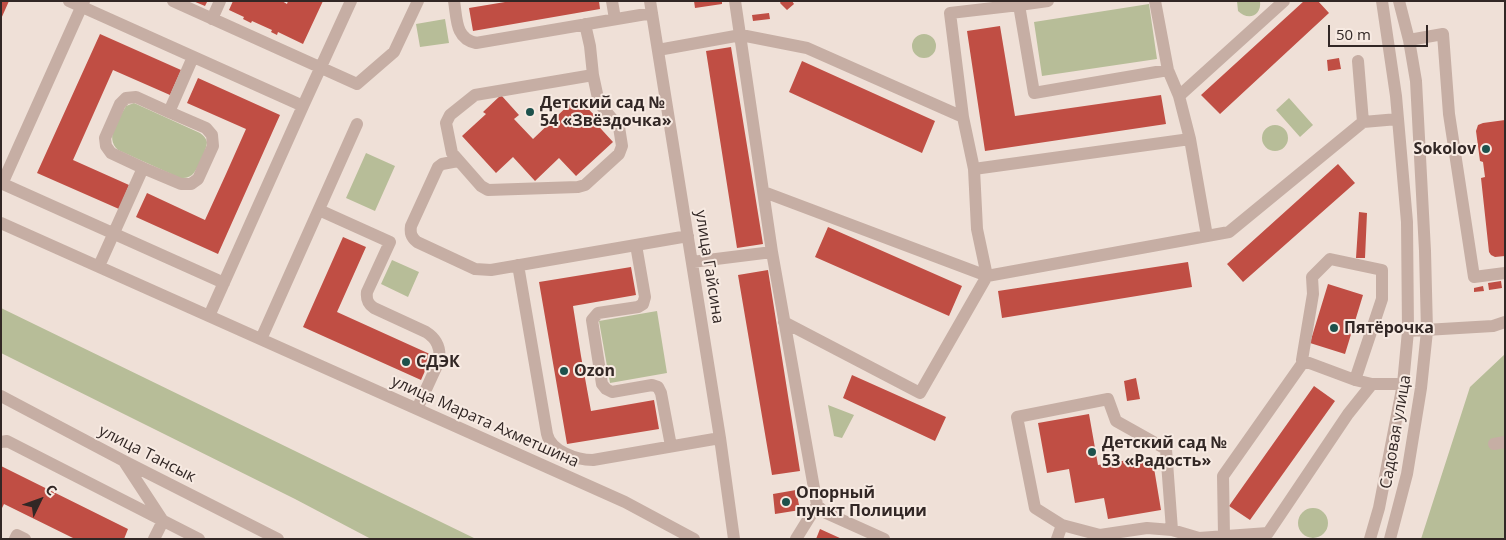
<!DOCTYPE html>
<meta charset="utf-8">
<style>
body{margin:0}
#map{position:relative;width:1506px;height:540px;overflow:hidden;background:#efe0d7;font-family:"Open Sans",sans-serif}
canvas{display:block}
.frame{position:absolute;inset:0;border:2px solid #322725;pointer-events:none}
.north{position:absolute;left:15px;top:475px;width:50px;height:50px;-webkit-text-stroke:4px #f7eae2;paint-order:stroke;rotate:48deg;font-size:14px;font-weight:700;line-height:20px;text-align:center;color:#322725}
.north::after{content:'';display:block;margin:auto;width:18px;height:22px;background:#322725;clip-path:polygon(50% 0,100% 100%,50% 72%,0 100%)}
.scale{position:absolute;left:1328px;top:25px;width:100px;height:22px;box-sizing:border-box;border:2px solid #322725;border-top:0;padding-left:6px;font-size:15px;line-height:18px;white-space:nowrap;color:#322725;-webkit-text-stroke:4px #f7eae2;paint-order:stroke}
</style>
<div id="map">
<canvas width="1506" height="540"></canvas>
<div class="frame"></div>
<div class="north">С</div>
<div class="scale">50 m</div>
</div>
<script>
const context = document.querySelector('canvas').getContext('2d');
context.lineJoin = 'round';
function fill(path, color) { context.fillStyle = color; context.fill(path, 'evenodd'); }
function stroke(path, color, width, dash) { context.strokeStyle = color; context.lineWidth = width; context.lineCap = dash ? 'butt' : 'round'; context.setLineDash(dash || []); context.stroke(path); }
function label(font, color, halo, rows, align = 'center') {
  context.font = font + ' "Open Sans",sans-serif'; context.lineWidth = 4; context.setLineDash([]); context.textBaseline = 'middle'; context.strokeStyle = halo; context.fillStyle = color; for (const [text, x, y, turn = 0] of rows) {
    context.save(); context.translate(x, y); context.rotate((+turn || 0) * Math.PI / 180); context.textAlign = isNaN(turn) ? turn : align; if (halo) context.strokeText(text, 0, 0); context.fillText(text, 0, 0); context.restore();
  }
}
fill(new Path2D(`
 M1237,1h23c2,15 -12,20 -22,10z
 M1149,4l8,55 -115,17 -8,-54z
 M445,19l4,24 -29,4 -4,-23z
 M912 46a12 12 0 1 1 24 0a12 12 0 1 1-24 0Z
 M1289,98l24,27 -13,12 -24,-27z
 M134,103l66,30c3,2 6,5 7,9 0,7 -10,29 -15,33 -4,3 -8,3 -12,3l-62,-28c-14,-13 1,-31 8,-44z
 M1262 138a13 13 0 1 1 26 0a13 13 0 1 1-26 0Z
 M366,153l29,13 -20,45 -29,-13z
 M392,260l27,12 -11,25 -27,-13z
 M1,308l475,231h-105l-76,-40 -294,-146z
 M657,311l10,62 -57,10 -11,-62z
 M1505,354v185h-84l49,-152z
 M828,405l26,10 -12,23 -8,-2z
 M1298 523a15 15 0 1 1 30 0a15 15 0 1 1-30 0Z`), '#b7bd98');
fill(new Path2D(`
 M1,1h8l-8,18z
 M193,1h12l2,1 -2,4z
 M233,1h49l5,3 1,-3h35l-20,43 -25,-12 -1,3 -6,-3 1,-2 -20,-9 -1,2 -8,-4 1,-2 -15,-7z
 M511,1h88l1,8 -127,22 -4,-23z
 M694,1h28v3l-27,4z
 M781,1h11l2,3 -7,6 -7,-7z
 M1304,1h14l11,12 -109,101 -19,-19z
 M769,13l1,6 -17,2 -1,-6z
 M1000,26l15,90 146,-21 5,29 -181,27 -18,-120z
 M100,34l81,36 -11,25 -57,-25 -40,90 56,25 -10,24 -82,-36z
 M731,47l32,197 -26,4 -31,-197z
 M1339,58l2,11 -13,2 -1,-11z
 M802,61l133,60 -13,32 -133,-61z
 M198,78l82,37 -62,139 -82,-37 11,-24 58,27 21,-46 20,-45 -59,-26z
 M501,95l18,20 -5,4 19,20 44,-42 18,19 -3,3 21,23 -37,34 -17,-18 -24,23 -22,-24 -17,16 -34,-37 24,-22 -3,-2z
 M1505,120v136l-10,1 -4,-2 -2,-3 -8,-74 4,-1 -2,-15 -3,-1 -4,-30 2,-6 5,-2z
 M1338,164l17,19 -112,99 -16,-18z
 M1359,212l8,1 -2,45h-9z
 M828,227l134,59 -13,30 -134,-59z
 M343,237l23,10 -29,65 95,43 -11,25 -118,-53z
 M1188,262l4,25 -190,31 -4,-27z
 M631,267l5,28 -63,11 8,50 10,55 63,-11 5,29 -92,15 -28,-162z
 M768,270l32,201 -28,4 -34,-200z
 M1501,281l1,7 -13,2 -1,-7z
 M1328,284l35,11 -18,59 -35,-11z
 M1483,286l1,5 -10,1v-4z
 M852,375l94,42 -11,24 -92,-43z
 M1136,378l4,21 -13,2 -3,-20z
 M1314,386l21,15 -85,119 -21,-14z
 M1089,414l9,51 54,-9 9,54 -53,9 -4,-21 -29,5 -6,-34 -22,4 -9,-50z
 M1,466l127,63 -4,10h-49l-71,-35 -3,6z
 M796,490l4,20 -25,4 -2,-20z
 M820,529l22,10h-26z`), '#c04e44');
stroke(new Path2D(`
 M69,1l234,105
 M173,1l184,83 37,-32 24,-51
 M454,1c3,17 1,38 22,42l176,-30
 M612,1l3,18
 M650,1l70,437 14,101
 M735,1l37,251 45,253 7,7 60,27
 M1155,1l13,69
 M1284,1l-105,95 -11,-26 -134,23 -15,-88 -69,8 13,104 11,52 3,60 10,47 242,-44 134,-110 -5,-61
 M1019,5l29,-4
 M212,19l8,-18
 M585,24l5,22 3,29 -118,20 -25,20 -4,8 6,30 29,33 7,4 90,-3 7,-2 34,-31 3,-8 -3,-19 -20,-24 -6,-28
 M1409,40l34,-6 6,80 25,163 31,-4
 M658,50l83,-15 66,13 156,69
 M1179,96l11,43 17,97
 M1363,122l35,-3
 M458,161l-16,3 -4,3 -27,59c-1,7 0,11 6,16l58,27 16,1 197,-34
 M143,168l-32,-15 -5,-7 -1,-8 15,-34 6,-6 10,-1 33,15
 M974,169l216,-30
 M1,183l223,100
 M2,184l82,-183
 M764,192l223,84 -67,117 -136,-71
 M319,210l71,32 -23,50c-1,8 1,12 7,16l52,24c11,7 15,16 13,29l-22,48
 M1,223l624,279 69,37
 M636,245l9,52 -2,7 -5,3 -40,6 -6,7 10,64 4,5 6,3 40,-7 6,2 3,6 10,53
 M692,262l80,-10
 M518,265l29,169c4,17 29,26 46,26l127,-22
 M99,266l44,-98 38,16h10l7,-5 15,-33 -1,-11 -6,-7 -37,-16 24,-55
 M209,316l94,-210 48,-105
 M1408,331l85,-5 12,-4
 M261,339l96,-215
 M1304,361l-2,-1 11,-66 -1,-17 18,-18 52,11v29l-27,81
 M1,396l123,65 154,78
 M1,442l6,-1 192,98
 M1494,444l11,-2
 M125,463l38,58 -9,18
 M1172,530l-6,-81 -50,-28 -8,-22 -91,18 18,91 27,17 38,10 47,-7 25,2 27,8 69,-5
 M1268,533l80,-119 24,-30
 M1224,535l-1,-59 81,-115 51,19 17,4h31
 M15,539l2,-4 8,4
 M796,539l21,-34
 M1057,539l5,-14
 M1370,539l9,-31 24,-124 5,-53 -1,-109 -11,-126 -14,-95
 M1390,539l17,-65 14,-86 6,-57 -2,-80 -9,-170 -7,-41 -10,-39`), '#c6aea4', 12);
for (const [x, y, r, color] of [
 [530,112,5,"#1d514c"],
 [1486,149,5,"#1d514c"],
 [1334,328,5,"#1d514c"],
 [406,362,5,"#1d514c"],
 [564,371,5,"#1d514c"],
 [1092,452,5,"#1d514c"],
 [786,502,5,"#1d514c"]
]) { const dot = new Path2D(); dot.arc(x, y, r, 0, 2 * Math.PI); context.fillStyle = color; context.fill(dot); stroke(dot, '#f7eae2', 2); }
label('bold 16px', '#322725', '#f7eae2', [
 ["Детский сад №",540,103],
 ["54 «Звёздочка»",540,121],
 ["Sokolov",1476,149,"right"],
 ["Пятёрочка",1344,328],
 ["СДЭК",416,362],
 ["Ozon",574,371],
 ["Детский сад №",1102,443],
 ["53 «Радость»",1102,461],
 ["Опорный",796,493],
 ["пункт Полиции",796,511]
], 'left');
label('16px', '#322725', '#f7eae2', [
 ["улица Гайсина",709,267,81],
 ["улица Марата Ахметшина",485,422,24],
 ["Садовая улица",1396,432,-80],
 ["улица Тансык",147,454,27]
]);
</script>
